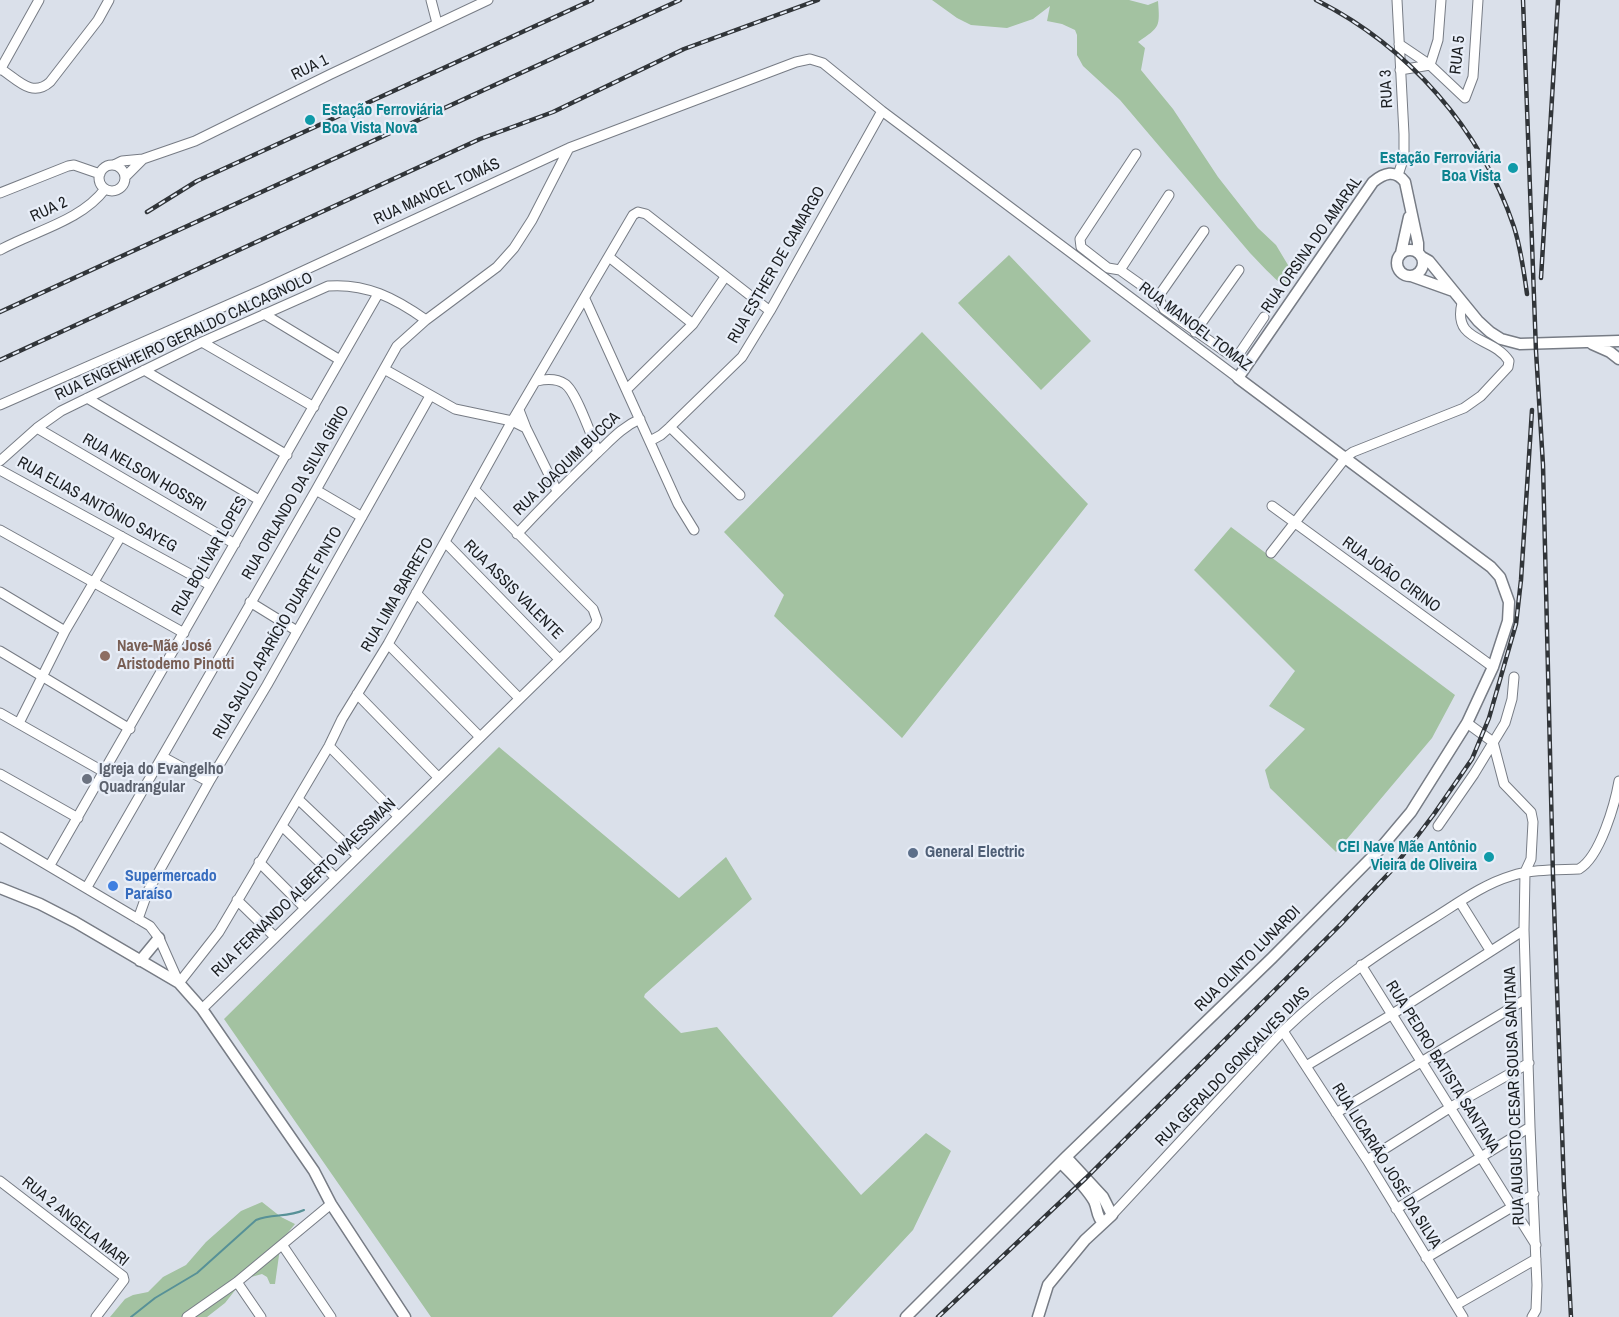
<!DOCTYPE html>
<meta charset="utf-8">
<style>
body{margin:0}
canvas{display:block;background:#dae0ea}
</style>
<canvas width="1619" height="1317"></canvas>
<script>
const context = document.querySelector('canvas').getContext('2d');
context.lineJoin = 'round';
function fill(path, color) { context.fillStyle = color; context.fill(path, 'evenodd'); }
function stroke(path, color, width, dash) { context.strokeStyle = color; context.lineWidth = width; context.lineCap = dash ? 'butt' : 'round'; context.setLineDash(dash || []); context.stroke(path); }
function label(font, color, halo, rows, align = 'center') {
  context.font = font + ' "Archivo Narrow",sans-serif'; context.lineWidth = 4.5; context.setLineDash([]); context.textBaseline = 'middle'; context.strokeStyle = halo; context.fillStyle = color; for (const [text, x, y, turn = 0] of rows) {
    context.save(); context.translate(x, y); context.rotate((+turn || 0) * Math.PI / 180); context.textAlign = isNaN(turn) ? turn : align; if (halo) context.strokeText(text, 0, 0); context.fillText(text, 0, 0); context.restore();
  }
}
fill(new Path2D(`
 M932,0h197l19,5 10,-4c2,26 2,26 -20,41l7,6 -4,22 32,39 45,68 40,51 18,17 12,20 3,12 -7,9c-13,-10 -23,-22 -34,-33l-130,-153 -37,-34 -6,-11v-20l-2,-5 -13,-6 -15,-3 3,-15 -17,13 -26,9 -36,-3 -14,-7z
 M1009,255l82,86 -50,49 -83,-87z
 M922,332l166,172 -186,234 -128,-122 10,-21 -60,-63z
 M1231,527l224,168 -23,43 -96,114 -66,-64 -5,-18 40,-41 -36,-23 26,-35 -101,-101z
 M499,747l180,151 47,-41 26,42 -107,95 -1,3 37,36 36,-6 144,168 65,-62 25,18 -38,79 -81,87h-401l-207,-298z
 M262,1202l19,15 14,7 -14,17 -6,43h-5l-3,-7 -5,-3 -18,5 -19,24 -18,14h-97l15,-18 8,-4 15,-3 15,-15 23,-12 20,-23 35,-31z`), '#a3c2a1');
stroke(new Path2D(`
 M131,1317l24,-19 42,-25 59,-53c16,-7 31,-2 48,-10`), '#579197', 2);
const minor = new Path2D(`
 M431,0l6,23
 M1397,0l7,134v23l-6,18
 M1399,44l31,21 35,33 8,-21 5,-77
 M1,69c17,11 31,29 49,13l48,-62 11,-20
 M0,70l39,-70
 M1400,70l30,-5 8,-25 3,-40
 M1136,154l-56,85 1,8 27,21 12,2 38,27 6,12 66,46 4,1 5,-2 25,-37
 M114,165l8,-4 21,-2 52,-18 136,-67 157,-74
 M99 178a13 13 0 1 1 26 0a13 13 0 1 1-26 0Z
 M125,177l18,-18
 M0,193l68,-27 6,-1 26,9
 M0,250c34,-19 81,-29 105,-61
 M609,257l84,67
 M1120,270l49,-75
 M1158,297l46,-66
 M585,299l93,205 16,26
 M264,314l76,46
 M1195,332l44,-62
 M202,342l112,65
 M384,369l71,40 57,12 14,7
 M144,370l143,85
 M537,381c9,-2 19,-3 28,3 11,7 27,54 33,68
 M627,389l66,-65 32,-47
 M87,398l172,102
 M0,405l264,-116 305,-141 227,-86 14,-3 13,4 59,48 356,267
 M519,410l7,18 31,63
 M670,427l70,68
 M37,428l198,116
 M650,441l11,-6 9,-8 72,-70 28,-46 112,-200
 M0,461l37,-33 24,-17 141,-69 126,-56c38,-3 67,12 98,34
 M0,470l210,115
 M316,490l46,27
 M1272,506l221,161
 M0,530l184,103
 M517,534c26,-28 52,-54 79,-80 14,-13 26,-27 44,-35
 M445,542l114,117
 M1271,553l75,-96 7,-5 111,-44 17,-12 27,-29 1,-6c-16,-25 -57,-18 -47,-58
 M0,592l65,39
 M416,593l103,105
 M250,602l47,29
 M388,644l92,93
 M0,651l130,78
 M357,694l81,83
 M0,713l104,59
 M19,723l46,-92 56,-95
 M1467,723l26,19 11,42 27,28 2,10 -2,37 -6,13 -1,58 6,197 7,158 -1,25 -4,7
 M329,746l69,70
 M163,757l46,25
 M0,774l78,44
 M298,799l60,57
 M282,826l54,52
 M1438,826l36,-52 31,-51 7,-24 2,-22
 M0,837l150,89 9,12 20,45 40,-51 110,-186 13,-27 46,-75 124,-223 121,-206 5,-3 8,2 124,97
 M259,862l46,46
 M50,865l328,-571
 M87,887l229,-397 81,-144 29,-26 71,-53 17,-19 18,-28 37,-72
 M237,900l38,37
 M1460,902l30,48
 M138,919l10,-28 61,-109 58,-97 163,-289
 M1361,965l175,280
 M202,1009l393,-384 2,-5 -4,-11 -119,-120
 M1283,1031l84,129 96,157
 M1306,1066l85,-51 133,-85
 M1336,1113l190,-114
 M1367,1160l84,-53 78,-44
 M0,1181l123,95 1,4 -28,37
 M1396,1209l134,-82
 M1112,1215l171,-184c48,-46 95,-78 151,-113 24,-15 50,-34 77,-42 22,-7 46,-6 68,-7 21,-12 36,-65 40,-88
 M283,1246l48,71
 M1426,1258l108,-64
 M237,1282l24,35
 M1456,1305l80,-46
 M187,1317l50,-35 94,-78`);
const tertiary = new Path2D(`
 M1397 263a13 13 0 1 1 26 0a13 13 0 1 1-26 0Z
 M1401,253l8,-36
 M1422,257l7,4 49,60 12,11 11,7 19,5 99,-3
 M1411,276l42,15
 M1592,344l18,8 9,7
 M0,888l40,16 35,18 104,61 23,26 112,162 17,33 74,113
 M140,961l19,-23
 M1061,1163c11,11 25,24 33,38 4,8 2,15 9,22
 M906,1317l160,-160 206,-199 107,-108 32,-38 56,-89 26,-56 15,-46 1,-19 -9,-25 -9,-10 -253,-189 135,-196c11,-9 22,-13 32,0l13,61v9
 M1038,1317l10,-32 37,-45 27,-25 -9,-18 -37,-40`);
stroke(minor, '#777c85', 11);
stroke(tertiary, '#777c85', 13);
stroke(minor, '#fff', 9);
stroke(tertiary, '#fff', 10);
const rail = new Path2D(`
 M1316,0c92,46 165,129 198,227 7,22 10,45 13,67
 M1523,0l13,351 7,114 10,411 11,311 7,130
 M147,212l50,-31 395,-181
 M1541,278l17,-278
 M0,312l680,-312
 M0,360l480,-221 73,-27 131,-63 134,-49
 M938,1317l148,-139 255,-254 50,-53 43,-57 38,-55 17,-41 27,-94 5,-44 11,-170`);
stroke(rail, '#313539', 4.5);
stroke(rail, '#e8eef8', 2, [7]);
for (const [x, y, r, color] of [
 [310,120,6,"#0f9aa8"],
 [1513,168,6,"#0f9aa8"],
 [105,656,6,"#8d6e63"],
 [87,779,6,"#6b7280"],
 [913,853,6,"#5c6f8a"],
 [1489,857,6,"#0f9aa8"],
 [113,886,6,"#3f7fe0"]
]) { const dot = new Path2D(); dot.arc(x, y, r, 0, 2 * Math.PI); context.fillStyle = color; context.fill(dot); stroke(dot, '#e8eef8', 2); }
label('16px', '#1a1d20', '#e8eef8', [
 ["RUA 5",1458,55,-84],
 ["RUA 1",310,68,-26],
 ["RUA 3",1387,89,-93],
 ["RUA MANOEL TOMÁS",437,192,-25],
 ["RUA 2",49,210,-25],
 ["RUA ORSINA DO AMARAL",1312,245,-55],
 ["RUA ESTHER DE CAMARGO",777,265,-60],
 ["RUA MANOEL TOMAZ",1195,327,37],
 ["RUA ENGENHEIRO GERALDO CALCAGNOLO",184,337,-25],
 ["RUA JOAQUIM BUCCA",567,464,-44],
 ["RUA NELSON HOSSRI",144,473,30],
 ["RUA ORLANDO DA SILVA GÍRIO",296,493,-60],
 ["RUA ELIAS ANTÔNIO SAYEG",97,505,29],
 ["RUA BOLÍVAR LOPES",210,556,-60],
 ["RUA JOÃO CIRINO",1391,575,36],
 ["RUA ASSIS VALENTE",513,590,45],
 ["RUA LIMA BARRETO",398,595,-60],
 ["RUA SAULO APARÍCIO DUARTE PINTO",278,633,-60],
 ["RUA FERNANDO ALBERTO WAESSMAN",304,888,-44],
 ["RUA OLINTO LUNARDI",1248,959,-45],
 ["RUA GERALDO GONÇALVES DIAS",1233,1067,-46],
 ["RUA PEDRO BATISTA SANTANA",1442,1067,58],
 ["RUA AUGUSTO CESAR SOUSA SANTANA",1515,1096,-92],
 ["RUA LICARIÃO JOSÉ DA SILVA",1386,1166,58],
 ["RUA 2 ANGELA MARI",75,1222,39]
]);
label('bold 16px', '#0d838f', '#e8eef8', [
 ["Estação Ferroviária",322,111,"left"],
 ["Boa Vista Nova",322,129,"left"],
 ["Estação Ferroviária",1501,159],
 ["Boa Vista",1501,177],
 ["CEI Nave Mãe Antônio",1477,848],
 ["Vieira de Oliveira",1477,866]
], 'right');
label('bold 16px', '#785e54', '#e8eef8', [
 ["Nave-Mãe José",117,647],
 ["Aristodemo Pinotti",117,665]
], 'left');
label('bold 16px', '#5b616d', '#e8eef8', [
 ["Igreja do Evangelho",99,770],
 ["Quadrangular",99,788]
], 'left');
label('bold 16px', '#4e5e75', '#e8eef8', [
 ["General Electric",925,853]
], 'left');
label('bold 16px', '#366cbe', '#e8eef8', [
 ["Supermercado",125,877],
 ["Paraíso",125,895]
], 'left');
</script>
